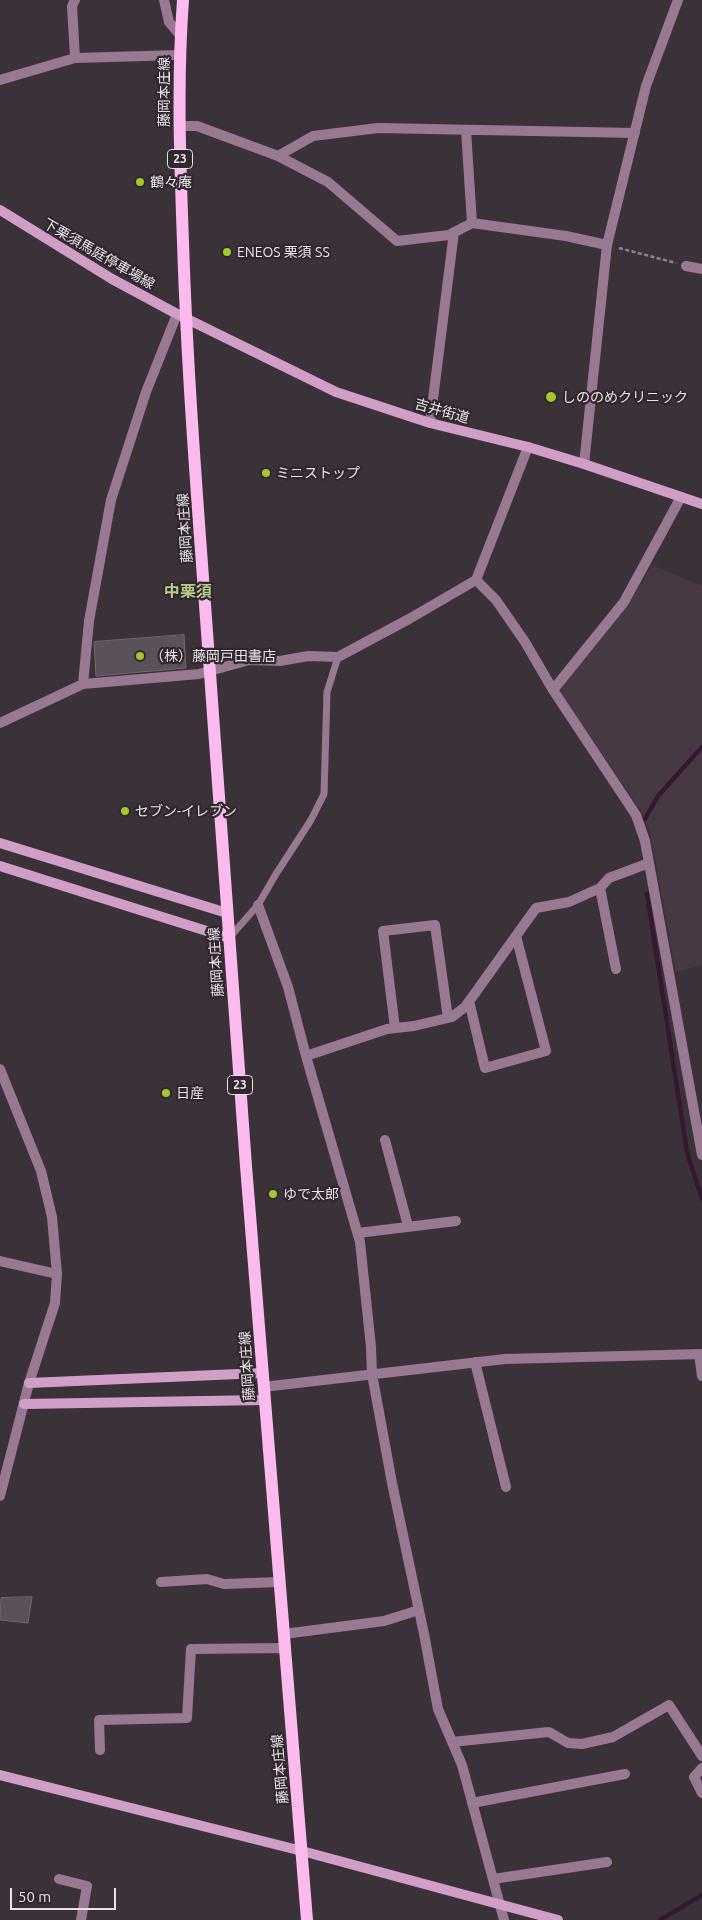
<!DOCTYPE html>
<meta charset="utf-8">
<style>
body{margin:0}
#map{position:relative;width:702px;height:1920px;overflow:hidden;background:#3b3239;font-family:Ubuntu,sans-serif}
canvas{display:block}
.scale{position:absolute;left:10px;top:1888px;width:106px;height:22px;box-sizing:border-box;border:2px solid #e9e3e8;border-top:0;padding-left:6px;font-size:15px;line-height:18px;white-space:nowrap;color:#e9e3e8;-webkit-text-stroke:4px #31282f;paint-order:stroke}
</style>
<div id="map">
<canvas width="702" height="1920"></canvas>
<div class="scale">50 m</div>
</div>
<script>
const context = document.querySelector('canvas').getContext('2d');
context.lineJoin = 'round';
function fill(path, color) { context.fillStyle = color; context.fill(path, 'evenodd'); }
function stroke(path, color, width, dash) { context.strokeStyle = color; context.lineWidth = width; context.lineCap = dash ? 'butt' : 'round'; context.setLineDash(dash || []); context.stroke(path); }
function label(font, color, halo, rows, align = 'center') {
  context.font = font + ' Ubuntu,"Noto Sans JP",sans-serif'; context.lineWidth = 4.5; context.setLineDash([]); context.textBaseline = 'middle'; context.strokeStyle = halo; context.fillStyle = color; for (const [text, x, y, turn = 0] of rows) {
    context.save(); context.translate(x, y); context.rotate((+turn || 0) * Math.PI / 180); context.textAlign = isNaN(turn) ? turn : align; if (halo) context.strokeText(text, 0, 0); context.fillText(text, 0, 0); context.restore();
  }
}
fill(new Path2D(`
 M652,565l50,21v379l-26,7 -27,-145 -8,-16 -82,-121 70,-86z`), '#473944');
stroke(new Path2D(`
 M645,819l13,-23 44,-49
 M647,894l40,258 15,47
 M660,1920l42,-25`), '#35172f', 4.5);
const building = new Path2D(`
 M184,635l2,33 -90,8 -2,-34z
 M32,1597l-4,26 -28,-3 1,-22z`);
fill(building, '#5b5159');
stroke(building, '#726870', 1);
stroke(new Path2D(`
 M619,248l57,15`), '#8c858b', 2.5, [4, 2.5]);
stroke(new Path2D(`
 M229,938l29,-33 18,-31 35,-54 13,-26 3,-102 11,-35`), '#997892', 7);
stroke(new Path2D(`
 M75,0l-3,6 3,52
 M164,0l5,22 11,13
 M0,80l75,-22 104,-3
 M179,126h18l81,30 35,-20 65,-8 257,5
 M466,130l6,93
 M278,156l50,26 69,59 52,-6 23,-12 94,13 41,9
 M686,266l16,3
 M430,423l24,-191
 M584,464l23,-219 39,-159 32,-86
 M476,580l20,20 29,42 28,48 83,125 9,26 57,314
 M83,684l6,-63 22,-121 35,-108 31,-78
 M553,690l71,-88 57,-105
 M0,723l83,-39 116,-10 50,-14 31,1 28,-5 30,1 71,-38 67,-39 52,-133
 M600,888l16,81
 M258,905l30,82 18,69 54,186 11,105 1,27 20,109 32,151 14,75 24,56 42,155
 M469,1001l16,67 61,-17 -30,-115
 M395,1028l-12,-97 52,-6 13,93
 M306,1056l81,-27 27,-3 38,-9 13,-10 71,-99 33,-6 31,-14 9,-10 40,-15
 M0,1069l41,102 11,46 5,57 -2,29 -26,80 -29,113
 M385,1140l23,86
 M358,1233l98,-12
 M0,1261l57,13
 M699,1354l3,22
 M475,1362l31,125
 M263,1387l242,-28 197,-5
 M161,1582l46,-3 17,5 55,-2
 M284,1634l100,-13 35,-11
 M452,1742l97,-10 19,11 14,1 31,-7 56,-32 33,51
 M100,1750l-1,-30 88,-2 4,-69 94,-1
 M702,1768l-8,9 8,16
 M472,1803l153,-29
 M59,1879l28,7 -6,34
 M493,1879l114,-17`), '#997892', 10);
stroke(new Path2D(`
 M0,210l112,69 65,35 159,78 94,31 98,24 56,17 118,40
 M0,843l227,70
 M0,866l229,72
 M29,1383l233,-10
 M24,1404l240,-4
 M0,1775l302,76 256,69`), '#d29ec7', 10);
stroke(new Path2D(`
 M183,0c-6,81 -3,161 0,242 5,157 19,315 30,473 28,402 60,803 94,1205`), '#fdbaef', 12);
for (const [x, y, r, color] of [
 [140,182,5,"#a0c92b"],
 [227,252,5,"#a0c92b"],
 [551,397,6,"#a0c92b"],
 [266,473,5,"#a0c92b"],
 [140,656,5,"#a0c92b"],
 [125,811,5,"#a0c92b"],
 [166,1093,5,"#a0c92b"],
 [273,1194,5,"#a0c92b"]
]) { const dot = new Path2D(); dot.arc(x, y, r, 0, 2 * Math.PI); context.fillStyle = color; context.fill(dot); stroke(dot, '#31282f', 2); }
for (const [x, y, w] of [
 [180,159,25],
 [240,1085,25]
]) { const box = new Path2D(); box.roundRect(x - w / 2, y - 9.5, w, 19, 4); context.fillStyle = '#31282f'; context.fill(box); stroke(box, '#e9e3e8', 1); }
label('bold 12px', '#e9e3e8', null, [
 ["23",180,159],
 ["23",240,1085]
]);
label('14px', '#e9e3e8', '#31282f', [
 ["藤岡本庄線",164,92,-90],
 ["下栗須馬庭停車場線",99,254,30],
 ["吉井街道",442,411,16],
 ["藤岡本庄線",185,528,-94],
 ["藤岡本庄線",216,962,-94],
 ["藤岡本庄線",247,1366,-94],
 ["藤岡本庄線",280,1769,-95]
]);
label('14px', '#e9e3e8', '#31282f', [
 ["鶴々庵",150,182],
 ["ENEOS 栗須 SS",237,252],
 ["しののめクリニック",562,397],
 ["ミニストップ",276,473],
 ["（株）藤岡戸田書店",150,656],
 ["セブン-イレブン",135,811],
 ["日産",176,1093],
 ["ゆで太郎",283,1194]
], 'left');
label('bold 16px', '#b5cd85', '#31282f', [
 ["中栗須",188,592]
]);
</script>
